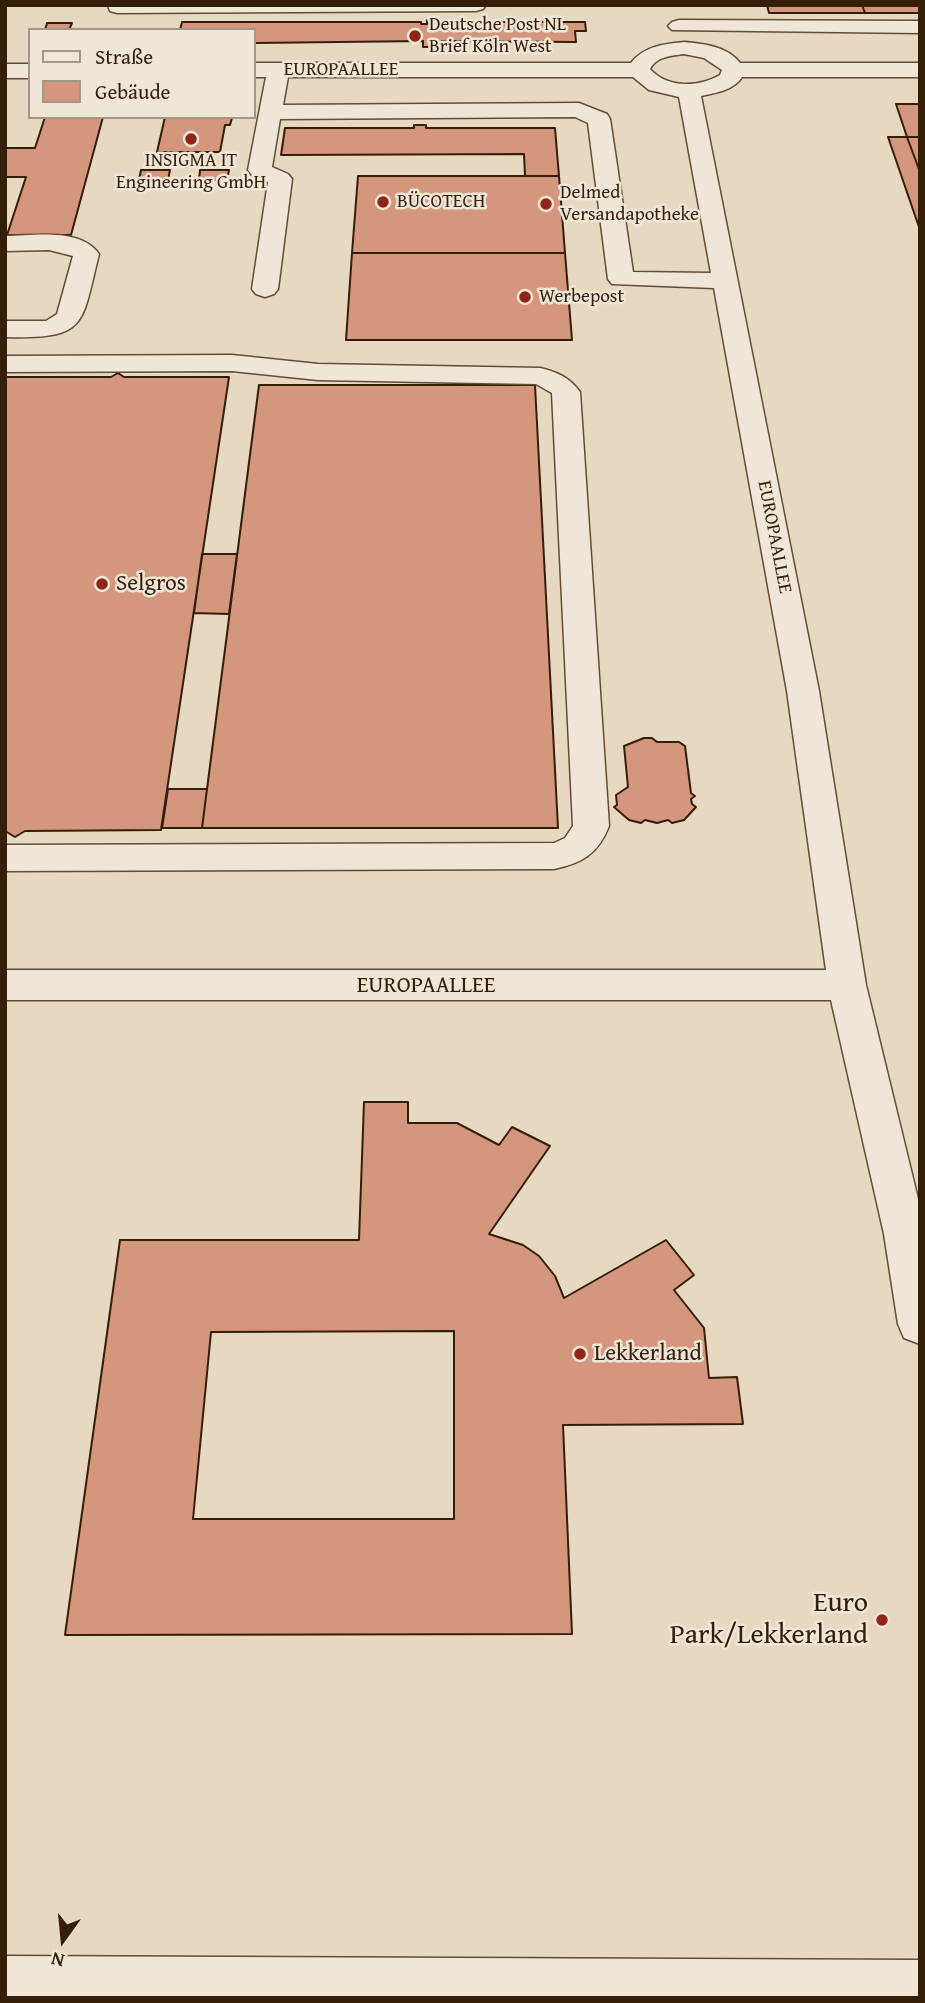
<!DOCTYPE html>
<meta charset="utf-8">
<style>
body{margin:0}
#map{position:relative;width:925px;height:2003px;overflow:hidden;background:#e7d8c1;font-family:"Gentium Book Plus",serif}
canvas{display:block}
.frame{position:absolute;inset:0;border:7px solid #341e07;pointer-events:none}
.legend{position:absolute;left:28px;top:28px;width:228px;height:91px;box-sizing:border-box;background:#efe6d7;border:2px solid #a49684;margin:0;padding:9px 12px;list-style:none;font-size:21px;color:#341e07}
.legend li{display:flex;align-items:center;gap:14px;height:35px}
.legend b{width:35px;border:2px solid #a49684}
.north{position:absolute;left:28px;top:1905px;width:70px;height:70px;-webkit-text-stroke:5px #efe6d7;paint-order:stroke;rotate:195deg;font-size:19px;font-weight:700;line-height:28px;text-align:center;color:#341e07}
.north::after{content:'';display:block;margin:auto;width:24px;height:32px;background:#341e07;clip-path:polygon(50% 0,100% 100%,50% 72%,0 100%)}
</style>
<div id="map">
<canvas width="925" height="2003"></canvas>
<div class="frame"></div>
<ul class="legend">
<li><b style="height:9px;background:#efe6d7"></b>Straße</li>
<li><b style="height:19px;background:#d5967e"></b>Gebäude</li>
</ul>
<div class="north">N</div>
</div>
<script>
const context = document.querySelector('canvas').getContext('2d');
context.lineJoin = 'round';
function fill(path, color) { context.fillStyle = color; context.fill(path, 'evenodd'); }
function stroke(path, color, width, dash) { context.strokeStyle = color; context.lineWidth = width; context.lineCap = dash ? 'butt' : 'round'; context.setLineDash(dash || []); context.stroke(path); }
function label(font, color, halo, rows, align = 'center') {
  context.font = font + ' "Gentium Book Plus",serif'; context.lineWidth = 5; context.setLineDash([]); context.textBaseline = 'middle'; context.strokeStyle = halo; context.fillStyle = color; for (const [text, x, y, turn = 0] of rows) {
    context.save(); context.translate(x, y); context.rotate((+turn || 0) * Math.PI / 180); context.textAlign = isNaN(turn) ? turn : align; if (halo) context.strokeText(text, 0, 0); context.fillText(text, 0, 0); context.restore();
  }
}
const building = new Path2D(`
 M767,5h95l3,8h-96z
 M862,5h58v8h-55z
 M427,20h12v4l6,-2h140l1,9h-11l1,11 -134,-1v6h-19v-6l-169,2v-13h-74l2,-8h239v2h6z
 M47,23h25l-3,7h-24z
 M896,104h24v33h-13z
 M45,117h58l-32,118h-64l19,-58h-21v-29h30z
 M165,117h61l6,1 -2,7h-5l-5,27h-63z
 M414,125h12v3h129l4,48h-34l-1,-22 -243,1 4,-27h129z
 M888,137h19l13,35v58z
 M907,137h13v35z
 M141,170h29l-2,10h-29z
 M200,170h29l-2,10h-28z
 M358,176h201l6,77h-213z
 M352,253h213l7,87h-226z
 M118,373l6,4h105l-68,453 -136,1 -10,6 -10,-6v-454h106z
 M259,385h276l23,443h-356z
 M202,554h35l-8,60 -35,-1z
 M644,738h8l5,4h22l6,4 6,47 4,3 -4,3 1,5 4,3 -12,13 -12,3 -4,-3 -11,3 -12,-3 -4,3 -12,-3 -15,-13 3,-2 -1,-10 12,-8 -4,-41z
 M168,789h39l-5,39h-40z
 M364,1102h44v21h49l42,22 13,-18 38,19 -61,88 34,11 16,11 16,20 9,22 102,-58 28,35 -20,15 30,38 5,50 28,-1 6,47 -180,1 9,209 -507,1 55,-395h239zM454,1331v188h-261l18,-187z`);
fill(building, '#d5967e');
stroke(building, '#341e07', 2);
const minor = new Path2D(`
 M108,5h378l-3,4 -7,2 -359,2 -7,-2z
 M679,20l241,1v12l-248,-3 -4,-4 4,-4z
 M684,42c20,2 43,4 56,21h180v14h-178c-8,13 -26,16 -41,19l118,595 47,294 54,222v137l-16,-6 -6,-14 -14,-90 -53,-234h-826v-30h821l-39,-279 -73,-403 -102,-4 -4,-5 -20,-156 -13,-6 -295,2 -8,48 16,7 4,5 -14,110 -4,5 -9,3 -9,-3 -4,-5 16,-107 -16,-7 -4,-5 18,-93h-12v-14h377c13,-17 33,-19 53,-21zM684,54l20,4 18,12 -2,5c-21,12 -52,14 -70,-6 7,-13 21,-13 34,-15zM288,77h345l16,13 30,7 32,176 -78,-1 -23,-153 -3,-5 -28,-11 -296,2z
 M5,64h25v14h-25z
 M5,236c28,0 75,-9 94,18 -18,72 -11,85 -94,83v-16h41l11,-7 16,-58 -24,-6 -44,1z
 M232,355l86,9 222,4c17,4 29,9 40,24l29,434c-11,28 -27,37 -55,43l-549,2v-26l549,-2 11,-5 8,-12 -21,-433 -16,-9 -218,-4 -86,-9 -227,1v-16z
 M5,1956l915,4v38h-915z`);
stroke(minor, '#614c36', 3);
fill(minor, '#efe6d7');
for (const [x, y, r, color] of [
 [415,36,7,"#8f2418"],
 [191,139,7,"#8f2418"],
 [383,202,7,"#8f2418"],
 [546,204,7,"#8f2418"],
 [525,297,7,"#8f2418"],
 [102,584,7,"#8f2418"],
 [580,1354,7,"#8f2418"],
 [882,1620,7,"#8f2418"]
]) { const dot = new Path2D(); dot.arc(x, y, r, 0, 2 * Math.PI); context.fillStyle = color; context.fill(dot); stroke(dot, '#efe6d7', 2.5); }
label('19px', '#341e07', '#efe6d7', [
 ["Deutsche Post NL",429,25],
 ["Brief Köln West",429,47],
 ["INSIGMA IT",191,161,"center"],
 ["Engineering GmbH",191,183,"center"],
 ["Delmed",560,193],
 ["Versandapotheke",560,215],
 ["BÜCOTECH",397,202],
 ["Werbepost",539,297]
], 'left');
label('19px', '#341e07', '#efe6d7', [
 ["EUROPAALLEE",341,70],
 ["EUROPAALLEE",774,537,79]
]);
label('23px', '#341e07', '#efe6d7', [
 ["Selgros",116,584],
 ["Lekkerland",594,1354]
], 'left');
label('23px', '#341e07', '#efe6d7', [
 ["EUROPAALLEE",426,986]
]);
label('28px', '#341e07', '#efe6d7', [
 ["Euro",868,1604],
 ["Park/Lekkerland",868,1636]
], 'right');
</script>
